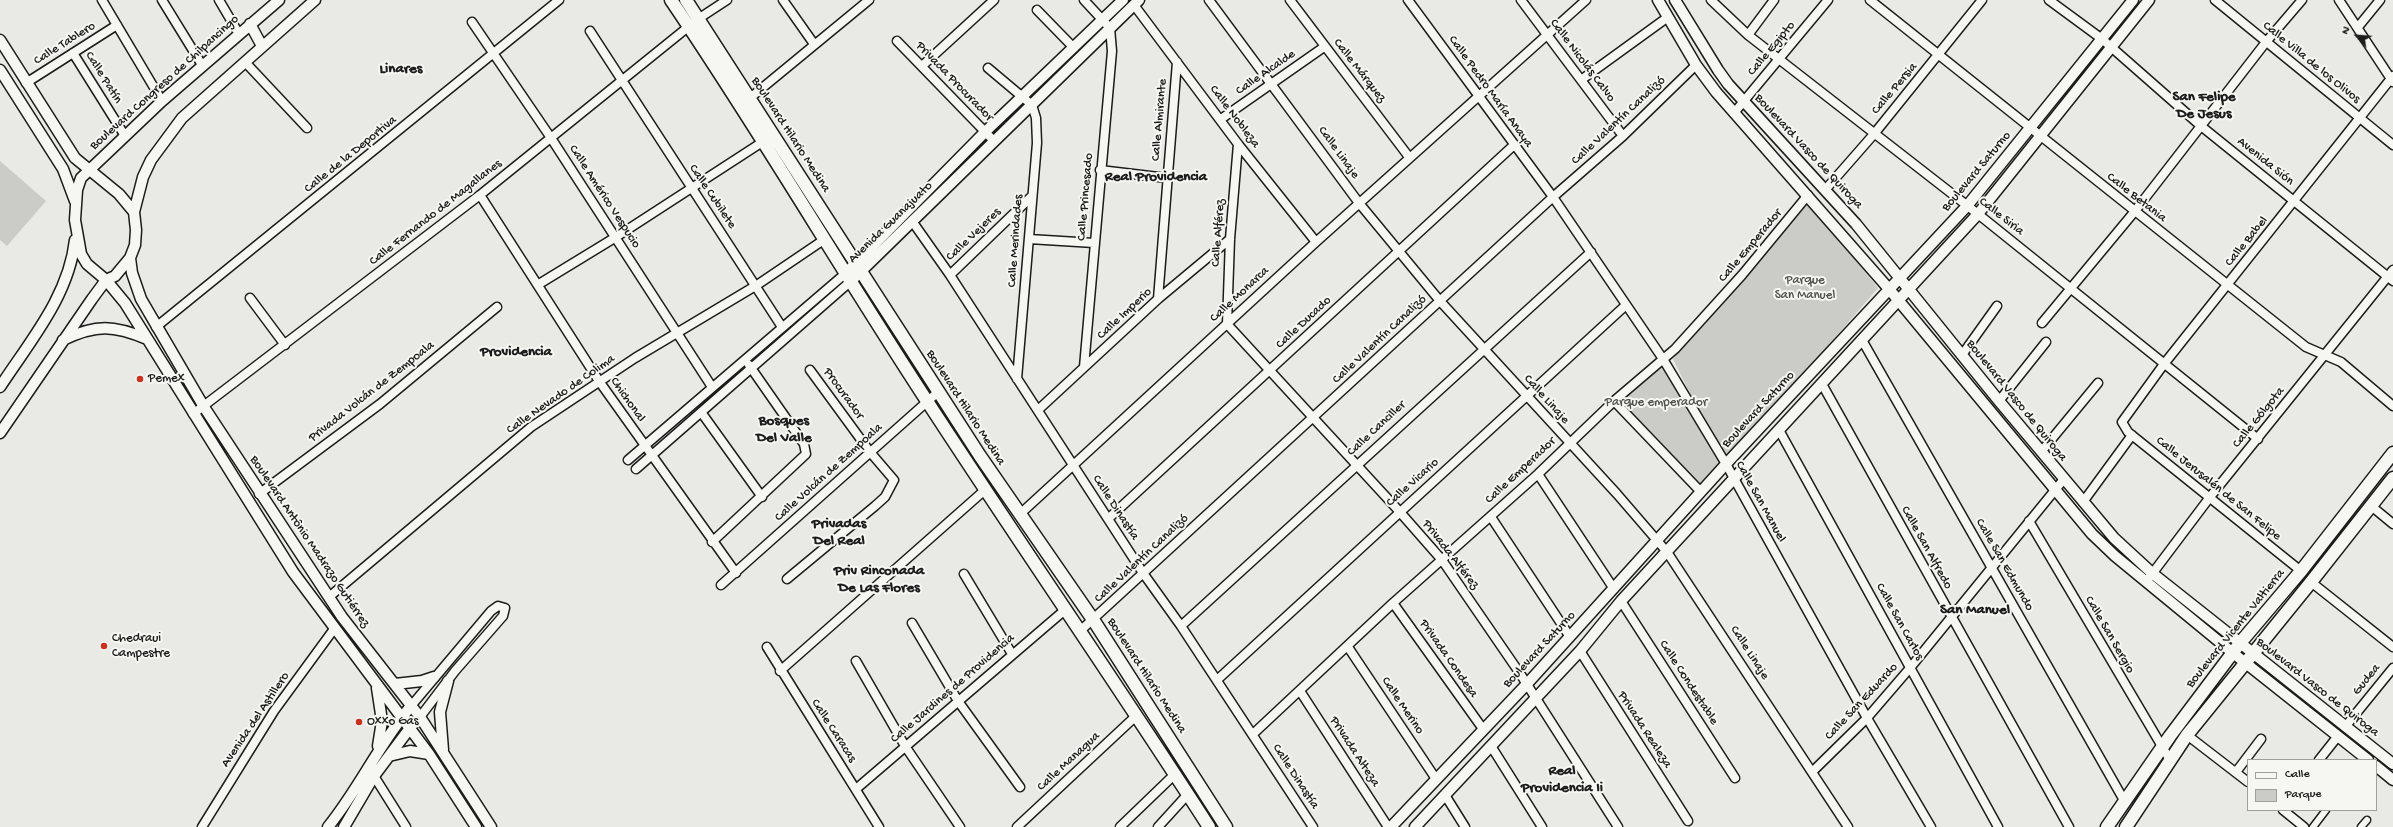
<!DOCTYPE html>
<meta charset="utf-8">
<style>
body{margin:0}
#map{position:relative;width:2393px;height:827px;overflow:hidden;background:#e9e9e5;font-family:"Gochi Hand",sans-serif}
canvas{display:block}
.legend{position:absolute;left:2247px;top:759px;width:130px;height:52px;box-sizing:border-box;background:#f6f6f2;border:1px solid #9f9f9c;margin:0;padding:5px 7px;list-style:none;font-size:12px;color:#1c1c1c}
.legend li{display:flex;align-items:center;gap:8px;height:20px}
.legend b{width:20px;border:1px solid #9f9f9c}
.north{position:absolute;left:2337px;top:16px;width:40px;height:40px;-webkit-text-stroke:3px #f6f6f2;paint-order:stroke;rotate:296deg;font-size:11px;font-weight:700;line-height:16px;text-align:center;color:#1c1c1c}
.north::after{content:'';display:block;margin:auto;width:14px;height:18px;background:#1c1c1c;clip-path:polygon(50% 0,100% 100%,50% 72%,0 100%)}
</style>
<div id="map">
<canvas width="2393" height="827"></canvas>
<ul class="legend">
<li><b style="height:5px;background:#f6f6f2"></b>Calle</li>
<li><b style="height:11px;background:#cbcbc7"></b>Parque</li>
</ul>
<div class="north">N</div>
</div>
<script>
const context = document.querySelector('canvas').getContext('2d');
context.lineJoin = 'round';
function fill(path, color) { context.fillStyle = color; context.fill(path, 'evenodd'); }
function stroke(path, color, width, dash) { context.strokeStyle = color; context.lineWidth = width; context.lineCap = dash ? 'butt' : 'round'; context.setLineDash(dash || []); context.stroke(path); }
function label(font, color, halo, rows, align = 'center') {
  context.font = font + ' "Gochi Hand",sans-serif'; context.lineWidth = 4; context.setLineDash([]); context.textBaseline = 'middle'; context.strokeStyle = halo; context.fillStyle = color; for (const [text, x, y, turn = 0] of rows) {
    context.save(); context.translate(x, y); context.rotate((+turn || 0) * Math.PI / 180); context.textAlign = isNaN(turn) ? turn : align; if (halo) context.strokeText(text, 0, 0); context.fillText(text, 0, 0); context.restore();
  }
}
fill(new Path2D(`
 M0,161l46,40 -39,45 -7,-6z
 M1807,200l71,88 -177,204 -87,-91 49,-42 59,99 -49,-99z`), '#cbcbc7');
const pedestrian = new Path2D(`
 M2313,827l13,-17
 M2361,827l6,-7`);
const minor = new Path2D(`
 M102,0l60,101
 M162,0l40,65
 M219,0l20,34
 M783,0l31,44
 M1084,0l26,28 2,23 -28,316
 M1209,0l150,203 81,98 177,193 50,58 181,275
 M1290,0l119,157
 M1408,0l145,197 110,162 63,105 141,254 64,109
 M1521,0l102,136
 M1711,0l37,35 230,179 280,225
 M1870,0l436,347 35,15 52,44
 M2049,0l53,39 99,87 192,155
 M2215,0l178,145
 M2339,0l54,82
 M1134,5l104,139 78,98
 M1037,10l37,38
 M472,22l79,116 161,249
 M2358,27l22,-27
 M590,31l192,296
 M1748,35l26,-35
 M897,41l96,99
 M73,53l52,83
 M245,62l62,66
 M922,66l72,-66
 M988,68l44,37 4,13 1,25 -20,236
 M1581,80l87,-63
 M26,83l91,-58
 M750,98l119,-98
 M1734,113l94,-113
 M1221,119l103,-72
 M1238,144l-8,95 -3,85 172,187 43,49 79,115 97,152
 M1100,170l67,8
 M1825,190l49,-56 108,-134
 M480,195l119,186 137,192
 M912,221l38,54 193,298 38,53 132,201
 M1029,239l65,4
 M950,275l82,-79
 M539,284l77,-47 148,-96
 M250,298l35,47
 M1158,299l19,-237
 M2042,323l93,-112 131,-169 36,-42
 M156,327l403,-327
 M1862,340l263,462
 M1962,355l35,-49
 M1822,384l247,443
 M1614,401l87,91
 M1999,401l47,-59
 M1038,410l120,-111 72,-60
 M701,412l61,85
 M193,414l287,-219 218,-176 29,-19
 M1779,430l219,397
 M2041,452l57,-69
 M628,460l218,-187
 M636,469l215,-188
 M1538,474l76,115
 M259,494l121,-90 117,-97
 M2083,502l49,-67
 M2370,505l23,19
 M1019,515l297,-273 270,-242
 M1491,517l79,120
 M1109,518l405,-373
 M2029,521l141,239
 M712,542l94,-88 -2,-10 -55,-79
 M2301,571l-173,-139 -6,-10 42,-58 229,-288
 M964,574l48,80
 M2149,578l61,-81 183,-227
 M787,579l88,-73 10,-9 9,-17 -24,-28 -60,-82
 M2311,582l82,65
 M721,585l217,-193
 M329,597l202,-170 104,-69 122,-73 68,-46
 M1621,601l114,177
 M1393,603l90,126
 M912,623l46,78 62,86
 M1181,626l410,-374
 M1080,631l473,-434 70,-61 73,-71
 M767,647l112,180
 M1348,647l88,132
 M1580,651l108,170
 M856,661l49,85 55,81
 M780,671l206,-182
 M1217,680l409,-375
 M1300,691l88,136
 M411,706l80,-95 7,-5 7,2 -2,8 -48,55 -35,46
 M2345,727l48,-59
 M1253,734l140,-131 145,-129 76,-73 61,-52 67,-74 66,-80
 M2187,735l61,47
 M1491,746l51,81
 M2319,760l19,-24
 M1812,772l55,-54 43,-50 154,-189
 M2236,772l25,-33
 M374,776l32,51
 M856,789l210,-180
 M1445,795l20,32
 M2283,810l21,17
 M202,827l72,-116 60,-82
 M1017,827l120,-112
 M1120,827l55,-53
 M1158,827l30,-33`);
const tertiary = new Path2D(`
 M279,0l-117,101 -81,77 -4,12 -2,30 6,34 6,10 19,16 19,23 168,269 136,182 47,73
 M1658,0l38,65 20,27 173,197 203,245 23,22 118,97 135,107
 M1675,0l43,70 10,14 128,140 143,177 115,137 38,35 241,191
 M250,24l12,22
 M0,40l75,118 44,36 15,18 2,18 -1,15 -5,13 -15,18 -9,4 -14,19 -92,134
 M0,70l63,99 12,32
 M134,212l9,-35 8,-17 31,-42 133,-118
 M130,258l2,15 9,26 63,108 138,210 78,100 71,110
 M846,273l139,-141 138,-132
 M851,281l288,-281
 M63,340c33,-16 51,-15 84,-1
 M0,387c30,-46 69,-91 75,-147
 M395,684l27,-3 12,-4
 M377,688l5,33 -4,25
 M443,750l-3,-38 8,-31
 M389,756l21,-5 19,3
 M2376,766l17,14
 M328,827c31,-38 51,-83 83,-121
 M344,827l30,-51 39,-52
 M1391,827l135,-142 200,-221 241,-258 166,-206
 M1415,827l165,-176 41,-50 357,-387 171,-214`);
const secondary = new Path2D(`
 M671,0c89,131 169,268 256,401 93,143 190,283 282,426
 M686,0l294,456 114,165 132,206
 M2107,827l63,-91 70,-93 61,-72 92,-118
 M2126,827l61,-92 124,-153 82,-104`);
stroke(pedestrian, '#1c1c1c', 9);
stroke(minor, '#1c1c1c', 11);
stroke(tertiary, '#1c1c1c', 13);
stroke(secondary, '#1c1c1c', 15);
stroke(pedestrian, '#f6f6f2', 6);
stroke(minor, '#f6f6f2', 8);
stroke(tertiary, '#f6f6f2', 10);
stroke(secondary, '#f6f6f2', 12);
for (const [x, y, r, color] of [
 [140,379,4,"#c8321e"],
 [104,646,4,"#c8321e"],
 [359,722,4,"#c8321e"]
]) { const dot = new Path2D(); dot.arc(x, y, r, 0, 2 * Math.PI); context.fillStyle = color; context.fill(dot); stroke(dot, '#f6f6f2', 1.5); }
label('13px', '#1c1c1c', '#f6f6f2', [
 ["Calle Tablero",65,44,-32],
 ["Calle Egipto",1772,49,-50],
 ["Calle Nicolás Calvo",1582,61,53],
 ["Calle Villa de los Olivos",2311,63,39],
 ["Calle Márquez",1359,71,52],
 ["Calle Alcalde",1266,73,-35],
 ["Calle Patín",103,78,58],
 ["Privada Procurador",954,82,46],
 ["Boulevard Congreso de Chilpancingo",165,83,-42],
 ["Calle Persia",1895,89,-50],
 ["Calle Pedro María Anaya",1490,92,54],
 ["Calle Nobleza",1234,117,53],
 ["Calle Almirante",1160,120,-85],
 ["Calle Valentín Canalizó",1619,121,-43],
 ["Boulevard Hilario Medina",790,135,57],
 ["Boulevard Vasco de Quiroga",1808,152,47],
 ["Calle Linaje",1338,153,54],
 ["Calle de la Deportiva",351,155,-39],
 ["Avenida Sión",2265,162,39],
 ["Boulevard Saturno",1977,172,-50],
 ["Calle Américo Vespucio",604,197,57],
 ["Calle Cubilete",712,197,56],
 ["Calle Princesado",1086,197,-85],
 ["Calle Betania",2136,198,38],
 ["Calle Fernando de Magallanes",436,213,-38],
 ["Calle Siria",2001,217,38],
 ["Avenida Guanajuato",891,223,-44],
 ["Calle Alférez",1219,233,-86],
 ["Calle Vejeres",974,235,-44],
 ["Calle Merindades",1016,241,-86],
 ["Calle Babel",2247,242,-51],
 ["Calle Emperador",1751,246,-50],
 ["Calle Monarca",1240,295,-43],
 ["Calle Imperio",1125,314,-43],
 ["Calle Ducado",1304,323,-43],
 ["Calle Valentín Canalizó",1380,340,-43],
 ["Privada Volcán de Zempoala",372,392,-38],
 ["Procurador",843,394,54],
 ["Calle Nevado de Colima",561,395,-35],
 ["Chichonal",627,400,55],
 ["Calle Linaje",1546,400,48],
 ["Boulevard Vasco de Quiroga",2016,401,51],
 ["Boulevard Hilario Medina",965,408,57],
 ["Boulevard Saturno",1759,410,-47],
 ["Calle Gólgota",2259,418,-51],
 ["Calle Canciller",1377,429,-43],
 ["Calle Emperador",1521,471,-43],
 ["Calle Volcán de Zempoala",829,473,-42],
 ["Calle Vicario",1413,483,-42],
 ["Calle Jerusalén de San Felipe",2218,489,39],
 ["Calle San Manuel",1760,502,61],
 ["Calle Dinastía",1115,508,57],
 ["Boulevard Antônio Madrazo Gutiérrez",309,542,56],
 ["Calle San Alfredo",1926,548,61],
 ["Privada Alférez",1450,555,52],
 ["Calle Valentín Canalizó",1142,559,-43],
 ["Calle San Edmundo",2004,565,60],
 ["Calle San Carlos",1899,622,61],
 ["Boulevard Vicente Valtierra",2236,629,-51],
 ["Calle San Sergio",2109,635,60],
 ["Boulevard Saturno",1540,650,-47],
 ["Calle Linaje",1749,653,57],
 ["Privada Condesa",1448,659,55],
 ["Boulevard Hilario Medina",1146,676,57],
 ["Gudea",2367,680,-51],
 ["Calle Condestable",1688,683,57],
 ["Boulevard Vasco de Quiroga",2317,688,38],
 ["Calle Jardines de Providencia",953,689,-41],
 ["Calle San Eduardo",1862,702,-47],
 ["Calle Merino",1402,706,56],
 ["Avenida del Astillero",256,720,-56],
 ["Privada Realeza",1644,730,57],
 ["Calle Caracas",833,731,57],
 ["Privada Alteza",1354,752,57],
 ["Calle Managua",1069,762,-43],
 ["Calle Dinastía",1295,777,57]
]);
label('13px', '#51514f', '#f6f6f2', [
 ["Parque",1805,281],
 ["San Manuel",1805,296],
 ["Parque emperador",1656,403]
]);
label('13px', '#1c1c1c', '#f6f6f2', [
 ["Pemex",148,379],
 ["Chedraui",112,639],
 ["Campestre",112,654],
 ["Oxxo Gas",367,722]
], 'left');
label('bold 15px', '#1c1c1c', '#f6f6f2', [
 ["Linares",401,70],
 ["San Felipe",2204,98],
 ["De Jesus",2204,115],
 ["Real Providencia",1156,178],
 ["Providencia",516,353],
 ["Bosques",784,422],
 ["Del Valle",784,439],
 ["Privadas",839,525],
 ["Del Real",839,542],
 ["Priv Rinconada",879,572],
 ["De Las Flores",879,589],
 ["San Manuel",1975,611],
 ["Real",1562,772],
 ["Providencia Ii",1562,789]
]);
</script>
